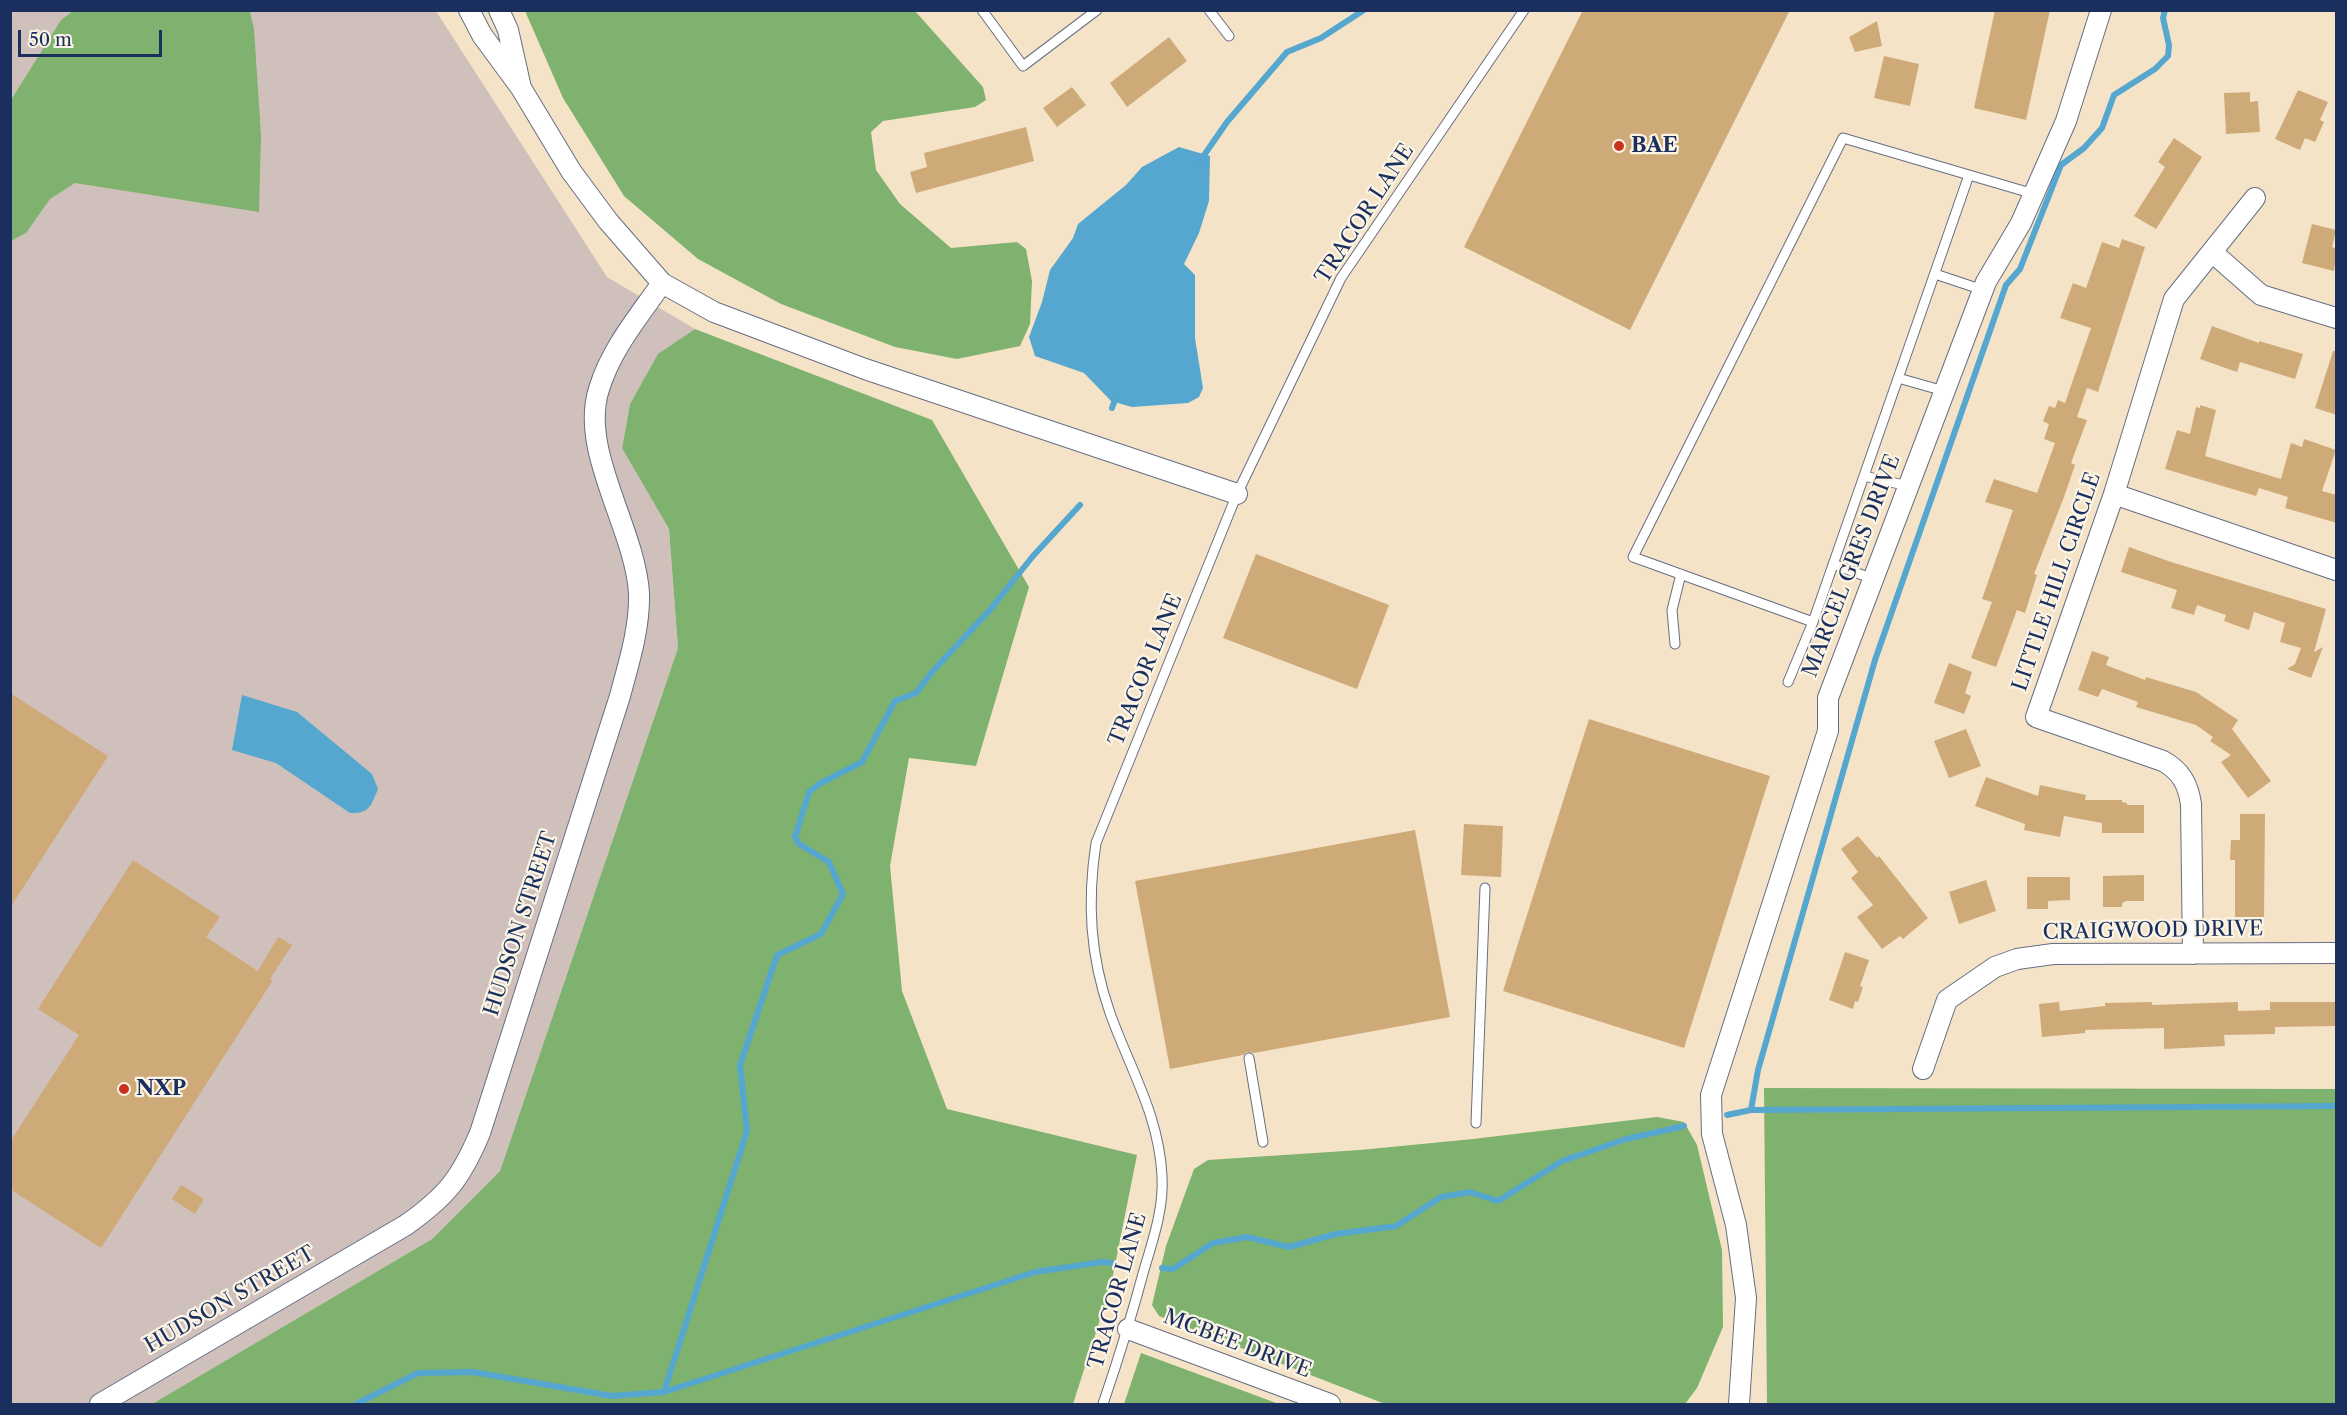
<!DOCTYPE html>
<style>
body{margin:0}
#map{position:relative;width:2347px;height:1415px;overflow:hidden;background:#f5e3c8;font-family:"Libre Caslon Text",serif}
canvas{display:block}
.frame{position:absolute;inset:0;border:12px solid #1b2f5e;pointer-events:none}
.scale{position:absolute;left:18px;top:30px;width:144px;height:27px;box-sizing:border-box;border:3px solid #1b2f5e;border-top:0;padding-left:8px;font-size:18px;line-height:21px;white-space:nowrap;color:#1b2f5e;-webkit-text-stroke:4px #fcf5e5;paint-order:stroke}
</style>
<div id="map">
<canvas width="2347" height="1415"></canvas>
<div class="frame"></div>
<div class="scale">50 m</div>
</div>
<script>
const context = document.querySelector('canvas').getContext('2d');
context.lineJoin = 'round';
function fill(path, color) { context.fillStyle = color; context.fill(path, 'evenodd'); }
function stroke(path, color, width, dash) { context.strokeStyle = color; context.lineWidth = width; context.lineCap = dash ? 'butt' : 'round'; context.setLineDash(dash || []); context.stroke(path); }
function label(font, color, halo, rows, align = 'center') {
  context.font = font + ' "Libre Caslon Text",serif'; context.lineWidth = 4.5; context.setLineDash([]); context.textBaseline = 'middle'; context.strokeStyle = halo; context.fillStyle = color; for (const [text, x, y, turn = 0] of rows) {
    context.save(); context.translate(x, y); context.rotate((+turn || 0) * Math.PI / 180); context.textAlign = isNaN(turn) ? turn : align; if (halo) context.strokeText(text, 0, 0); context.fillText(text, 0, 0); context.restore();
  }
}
fill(new Path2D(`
 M10,11h426l171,266 88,52 -37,26 -28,49 -8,43 47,82 9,119 -178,523 -68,68 -280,165h-141z`), '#d0c0bc');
fill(new Path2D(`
 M73,11l177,1 4,17 7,106 -2,77 -184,-29 -25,16 -24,34 -15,8v-141l50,-80z
 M525,11h390l68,76 3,13 -11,7 -92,14 -12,11 5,38 24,34 51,44 66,-6 9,7 6,32 -2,43 -10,22 -63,13 -62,-12 -114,-43 -83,-45 -74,-63 -61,-98z
 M695,329l237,91 97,167 -53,179 -67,-8 -19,108 12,125 45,118 190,46 -26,130 -38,119h-921l280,-165 68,-68 178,-523 -9,-119 -47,-81 8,-44 28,-50z
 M1764,1088l572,1v315h-569z
 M1657,1117l27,5 13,23 25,105 1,77 -26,61 -12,16h-300l-226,-88 -7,-11 14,-59 28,-77 14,-9 152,-10 113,-11z
 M1141,1353l138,51h-155z`), '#7fb26e');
fill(new Path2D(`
 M1179,147l31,9 -1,45 -10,32 -15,31 11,11v63l8,50 -4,9 -11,6 -56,4 -21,-6 -27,-28 -49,-17 -6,-19 13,-35 8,-32 23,-32 5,-14 48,-39 16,-18z
 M242,695l55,17 75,62 6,15c-7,17 -9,25 -28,24l-74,-50 -44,-13z`), '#55a7d0');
stroke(new Path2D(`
 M1200,161l27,-39 60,-70 34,-14 43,-28
 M1112,408l4,-11
 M1751,1110l7,-40 117,-410 131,-375 14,-16 41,-104 23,-17 18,-20 12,-33 41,-26 13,-13 1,-11 -6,-27 2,-8
 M1727,1115l24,-5 585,-4
 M1162,1268l11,1 40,-26 34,-6 42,10 47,-13 60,-8 45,-29 29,-5 28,9 64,-40 64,-22 58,-13
 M664,1392l83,-261 -7,-66 37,-110 44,-21 22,-40 -14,-32 -30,-18 -4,-7 14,-45 10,-8 43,-22 33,-61 21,-8 16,-21 57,-61 44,-55 47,-51
 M356,1404l62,-31 55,-1 139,24 52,-4 371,-120 67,-10 10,1`), '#55a7d0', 6);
fill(new Path2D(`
 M1583,10h207l-160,320 -166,-83z
 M1995,10h55l-24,110 -52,-12z
 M1877,21l5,25 -27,6 -6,-15z
 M1169,37l18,24 -60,46 -17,-24z
 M1884,56l35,8 -9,42 -36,-8z
 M1072,87l14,18 -29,22 -14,-19z
 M2298,90l30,12 -8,18 4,2 -9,20 -10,-4 -5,12 -25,-11z
 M2250,92v10l8,-1 2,31 -34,2 -2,-41z
 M1026,127l8,34 -118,32 -6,-21 17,-5 -3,-14z
 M2174,138l28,19 -46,72 -22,-13 31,-49 -7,-5z
 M2312,224l24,6 -4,17 5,2 -3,22 -32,-8z
 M2122,239l23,8 -47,145 -11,-4 -10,29 10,3 -16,43 4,2 -11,32 -30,77 3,1 -12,38 -8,-3 -21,57 -25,-9 21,-56 -10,-3 31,-89 -28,-8 9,-23 43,14 18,-50 -11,-4 5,-15 -6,-3 6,-15 6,2 3,-8 7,3 26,-75 -31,-10 13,-35 13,5 16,-46 17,6z
 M2212,326l47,17v-2l44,13 -8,25 -55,-17 -3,10 -37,-13z
 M2333,351h4v64l-22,-7z
 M2200,405l16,5 -11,46 76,23 10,-36 11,4 2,-8 32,11 -14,41 15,4v28l-52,-15 3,-11 -29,-9 -3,8 -91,-27 12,-39 13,4 6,-27 4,1z
 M2129,547l42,15 155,47 -12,43 9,-5 -12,31 -24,-9 8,-5 6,-16 -21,-6 5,-19 -31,-11 -5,18 -25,-9 2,-6 -29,-10 -3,10 -23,-7 6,-18 -56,-18z
 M1256,554l133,51 -32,84 -134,-51z
 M2092,651l17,6 -3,8 10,4 29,11 1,-3 50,15 42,28 -6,9 39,52 -23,17 -27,-36 10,-7 -21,-14 3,-4 -17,-12 -60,-18 2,-5 -36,-13 -4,8 -20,-7z
 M1949,663l23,9 -7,21 6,3 -7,18 -30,-11z
 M10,693l98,63 -98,152z
 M1589,719l181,57 -86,272 -181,-57z
 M1966,729l15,37 -32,12 -15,-37z
 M1986,777l52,19 2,-11 46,10 -1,5h37v2l5,1v2h17v28h-42v-10l-38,-7 -4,21 -36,-7 1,-6 -50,-18z
 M2240,814h25l-1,103h-29v-57h-5l1,-20h9z
 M1464,824l39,2 -2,51 -40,-2z
 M1415,830l35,187 -196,36 -7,-1 -4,3 -73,14 -35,-188z
 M1858,836l19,22 2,-2 49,62 -25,21 -3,-3 -18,13 -25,-32 16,-12 -22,-27 7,-6 -17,-23z
 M133,860l87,57 -14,20 52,34 20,-34 14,8 -22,34 3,1 -172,268 -91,-59v-47l69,-107 -41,-26z
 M2144,875v26h-18l-4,2v4h-19v-31z
 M2027,877h43v23l-22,1v8h-21z
 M1986,880l10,31 -37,13 -10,-32z
 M1845,952l24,8 -9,26 3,1 -5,15 -3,-1 -2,8 -24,-9z
 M2059,1002l1,9 45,-5v-3l47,-1v3l86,-3v9l32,-1v-8h67v24l-62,1v7l-51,1 1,11 -61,3v-21l-79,2v3l-43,4 -3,-33z
 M181,1185l23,14 -9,15 -23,-15z`), '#cfaa79');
const lane = new Path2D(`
 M982,10l41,56 74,-56
 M1209,10l20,26
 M1935,274l48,16
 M1898,378l46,13
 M1864,476l44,10
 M1833,564l40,15
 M1813,622l-180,-65 210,-419 191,56
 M1675,644l-3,-34 9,-36
 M1788,682l25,-60 156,-447
 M1249,1058l14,84
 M1476,1123l9,-235
 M1103,1404c15,-44 29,-89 41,-134 9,-30 20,-62 18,-94 -3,-61 -32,-107 -52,-163 -20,-57 -23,-111 -14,-170l141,-349 104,-216 183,-268`);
const street = new Path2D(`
 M469,10l13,25 39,53 -13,-58 -9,-20
 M521,88l50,83 37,50 54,62 52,29 151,57 372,125
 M2212,252l49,43 75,23
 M2114,494l222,76
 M2193,954l-2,-150c-3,-20 -10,-33 -28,-43l-127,-44 78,-223 60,-195 81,-101
 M1923,1069l24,-69 48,-33 22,-8 36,-5 283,-1
 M1128,1329l202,75
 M100,1404l306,-179c41,-29 55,-47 74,-92l140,-437c9,-34 20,-68 19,-103 -4,-65 -60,-142 -40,-204 12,-40 40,-73 63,-106
 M1739,1404l7,-106 -10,-73 -24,-91 -1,-39 117,-364v-33l158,-416 35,-59 45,-102 35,-111`);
stroke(lane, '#676e83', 11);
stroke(street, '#676e83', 22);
stroke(lane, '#fff', 9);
stroke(street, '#fff', 20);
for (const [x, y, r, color] of [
 [1619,146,6,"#c8321e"],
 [124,1089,6,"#c8321e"]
]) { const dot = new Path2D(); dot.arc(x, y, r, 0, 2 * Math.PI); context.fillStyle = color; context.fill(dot); stroke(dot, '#fcf5e5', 2); }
label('bold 21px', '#1b2f5e', '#fcf5e5', [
 ["BAE",1631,146],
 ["NXP",136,1089]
], 'left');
label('21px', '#1b2f5e', '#fcf5e5', [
 ["TRACOR LANE",1365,214,-57],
 ["MARCEL GRES DRIVE",1852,566,-69],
 ["LITTLE HILL CIRCLE",2057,582,-71],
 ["TRACOR LANE",1146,670,-68],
 ["HUDSON STREET",521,924,-72],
 ["CRAIGWOOD DRIVE",2153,931,-1],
 ["TRACOR LANE",1118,1291,-74],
 ["HUDSON STREET",230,1300,-30],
 ["MCBEE DRIVE",1237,1344,21]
]);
</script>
